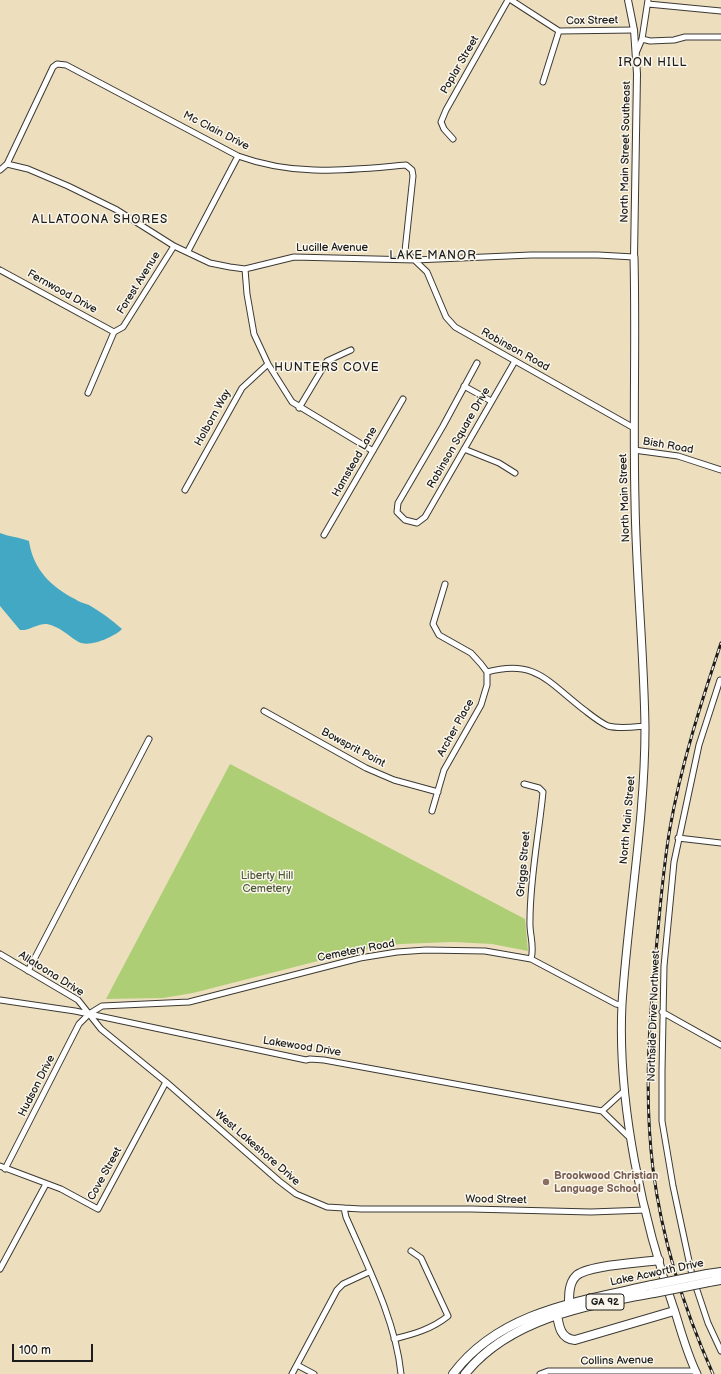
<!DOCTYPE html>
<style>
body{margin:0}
#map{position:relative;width:721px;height:1374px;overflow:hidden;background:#eddfbe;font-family:"Balsamiq Sans",sans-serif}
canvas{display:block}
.scale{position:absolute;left:12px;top:1344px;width:81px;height:18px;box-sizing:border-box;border:2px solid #1c1c1c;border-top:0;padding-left:5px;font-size:12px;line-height:14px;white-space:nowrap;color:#1c1c1c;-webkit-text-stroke:3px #fbf7ec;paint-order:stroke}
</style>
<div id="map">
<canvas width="721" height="1374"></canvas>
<div class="scale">100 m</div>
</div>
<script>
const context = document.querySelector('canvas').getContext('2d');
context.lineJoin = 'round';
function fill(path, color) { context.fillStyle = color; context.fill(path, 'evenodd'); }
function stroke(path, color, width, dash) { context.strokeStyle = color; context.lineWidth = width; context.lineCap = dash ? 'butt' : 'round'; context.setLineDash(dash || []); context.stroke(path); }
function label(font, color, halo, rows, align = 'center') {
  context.font = font + ' "Balsamiq Sans",sans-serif'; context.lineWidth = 3; context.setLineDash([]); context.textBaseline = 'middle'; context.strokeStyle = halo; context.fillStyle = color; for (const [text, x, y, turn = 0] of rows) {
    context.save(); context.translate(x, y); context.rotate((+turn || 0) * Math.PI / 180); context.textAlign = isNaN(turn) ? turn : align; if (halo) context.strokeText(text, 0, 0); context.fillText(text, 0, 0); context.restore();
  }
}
fill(new Path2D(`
 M230,764l295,155 3,32 -36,-7 -39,-2 -53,2 -43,7 -164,42 -30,5 -57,1z`), '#aece75');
fill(new Path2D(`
 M0,533c10,4 19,4 29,8 4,28 22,46 46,58 4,3 9,4 14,6 12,7 23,15 33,24 -8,8 -34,20 -45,12 -11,-7 -17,-14 -30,-17 -9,-1 -18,7 -27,6l-20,-24z`), '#43a8c3');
const minor = new Path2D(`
 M511,0l48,31 75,-1
 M648,4l73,7
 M642,39l8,2 24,-1 11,-3h36
 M636,53l6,-14 6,-39
 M543,82l16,-51
 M453,139l-9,-10 -3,-7 5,-12 62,-110
 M7,164l21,5 40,17 49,24 57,36 36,17 20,4 15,2 49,-12 121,3 116,-5h67l36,2
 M0,170l7,-6 46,-97 4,-3 9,1 172,91c58,21 108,14 168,9l6,5 1,6 -8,75 22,21 19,45 9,10 179,101
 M188,251l50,-95
 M245,269l2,25 7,40 14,30 24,38 81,49
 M0,270l114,62
 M477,363l-34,63 -45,77 -1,9 8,8 12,3 8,-6 90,-156
 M464,386l27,15
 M88,393l26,-61 9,-5 51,-81
 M299,408l28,-47 24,-11
 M464,449l35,14 16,10
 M634,450l44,6 43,14
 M185,490l57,-102 26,-24
 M324,535l79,-136
 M487,672c48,-13 60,9 96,37 8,6 16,13 25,17 11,3 25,1 37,0
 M720,680l-21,65 -25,117 -10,104 -2,105v50l11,65 19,89 16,48 13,28
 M264,711l102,57 28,12 44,12
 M524,784l15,4 4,4c-4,42 -13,85 -13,128 -1,14 5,26 1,39
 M432,811l12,-41 37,-65 6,-20v-13l-6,-8 -10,-11 -32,-18 -6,-11 12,-40
 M678,838l43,5
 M0,954l78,46 23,29 65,53 113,99 17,13 31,13 34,2h110l120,3 55,-2
 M28,971l121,-232
 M0,1000l75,11 231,49 4,-1 14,1 278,51 28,27
 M662,1012l59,33
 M602,1111l23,-21
 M0,1166l61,23 37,20 68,-127
 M5,1169l74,-145 10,-10 13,-8 87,-4 171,-44 37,-6 29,-2 59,1 46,8 85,45 6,1
 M344,1208l2,9c21,48 50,104 55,157
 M0,1269l46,-85
 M394,1339c20,-5 38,-10 54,-23l-27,-58 -10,-7
 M297,1365l17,9
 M292,1374l45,-84 6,-6 26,-12
 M540,1374l8,-3h147`);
const tertiary = new Path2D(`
 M628,0l6,30 3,44 -3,183`);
const secondary = new Path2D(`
 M634,257c2,82 -1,163 1,244 1,76 9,151 10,227 0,92 -17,184 -23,276 -5,101 21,217 54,311 6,20 12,41 21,59`);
const primary = new Path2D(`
 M707,1274l14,-2
 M709,1282l12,-2
 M569,1303c0,-9 0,-20 7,-27 11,-11 65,-13 83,-16
 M557,1315c2,12 4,24 18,25l99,-29
 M453,1374c47,-63 128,-73 199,-89
 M465,1374c45,-56 123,-69 189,-81`);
stroke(minor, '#3b3934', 7);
stroke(tertiary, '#3b3934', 8);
stroke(secondary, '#3b3934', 9);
stroke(primary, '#3b3934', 10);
stroke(minor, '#fff', 5);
stroke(tertiary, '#fff', 6);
stroke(secondary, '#fff', 7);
stroke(primary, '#fff', 8);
const rail = new Path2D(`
 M713,1374c-29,-65 -51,-134 -60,-205 -9,-73 -4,-146 3,-218 4,-41 7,-83 14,-123 11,-63 31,-125 51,-185`);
stroke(rail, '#1c1c1c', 3);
stroke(rail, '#fbf7ec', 1.5, [4.5]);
const primaryBridge = new Path2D(`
 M652,1285l55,-11
 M654,1293l55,-11`);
stroke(primaryBridge, '#3b3934', 10, []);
stroke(primaryBridge, '#fff', 8);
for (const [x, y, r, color] of [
 [546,1182,4,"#8d6e63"]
]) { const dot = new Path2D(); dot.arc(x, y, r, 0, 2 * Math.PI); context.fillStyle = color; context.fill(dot); stroke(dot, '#fbf7ec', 1.5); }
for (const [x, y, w] of [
 [605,1302,38]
]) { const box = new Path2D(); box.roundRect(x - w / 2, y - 8, w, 16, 3); context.fillStyle = '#fbf7ec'; context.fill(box); stroke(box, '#1c1c1c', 1); }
label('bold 10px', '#1c1c1c', null, [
 ["GA 92",605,1302]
]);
label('11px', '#1c1c1c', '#fbf7ec', [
 ["Cox Street",592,21,-1],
 ["Poplar Street",460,65,-60],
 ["Mc Clain Drive",216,131,27],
 ["North Main Street Southeast",626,152,-89],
 ["Lucille Avenue",332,248],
 ["Forest Avenue",139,283,-58],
 ["Fernwood Drive",62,292,29],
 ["Robinson Road",515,350,29],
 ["Holborn Way",213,418,-61],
 ["Robinson Square Drive",459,438,-60],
 ["Bish Road",668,446,10],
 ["Hamstead Lane",355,462,-60],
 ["North Main Street",625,498,-92],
 ["Archer Place",456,728,-61],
 ["Bowsprit Point",353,748,28],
 ["North Main Street",628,820,-85],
 ["Griggs Street",524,864,-85],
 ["Cemetery Road",356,951,-11],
 ["Allatoona Drive",51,974,32],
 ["Northside Drive Northwest",654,1016,-88],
 ["Lakewood Drive",302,1047,9],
 ["Hudson Drive",37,1086,-63],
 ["West Lakeshore Drive",257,1148,41],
 ["Cove Street",105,1174,-61],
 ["Wood Street",496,1200,1],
 ["Lake Acworth Drive",657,1273,-12],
 ["Collins Avenue",617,1361,-1]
]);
label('11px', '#4f5a3b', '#fbf7ec', [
 ["Liberty Hill",267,876],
 ["Cemetery",267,889]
]);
label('bold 11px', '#785e54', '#fbf7ec', [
 ["Brookwood Christian",554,1176],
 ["Language School",554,1189]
], 'left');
context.letterSpacing = '1px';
label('12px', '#1c1c1c', '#fbf7ec', [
 ["IRON HILL",653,63],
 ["ALLATOONA SHORES",100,220],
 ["LAKE MANOR",433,256],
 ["HUNTERS COVE",327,368]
]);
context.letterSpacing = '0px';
</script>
